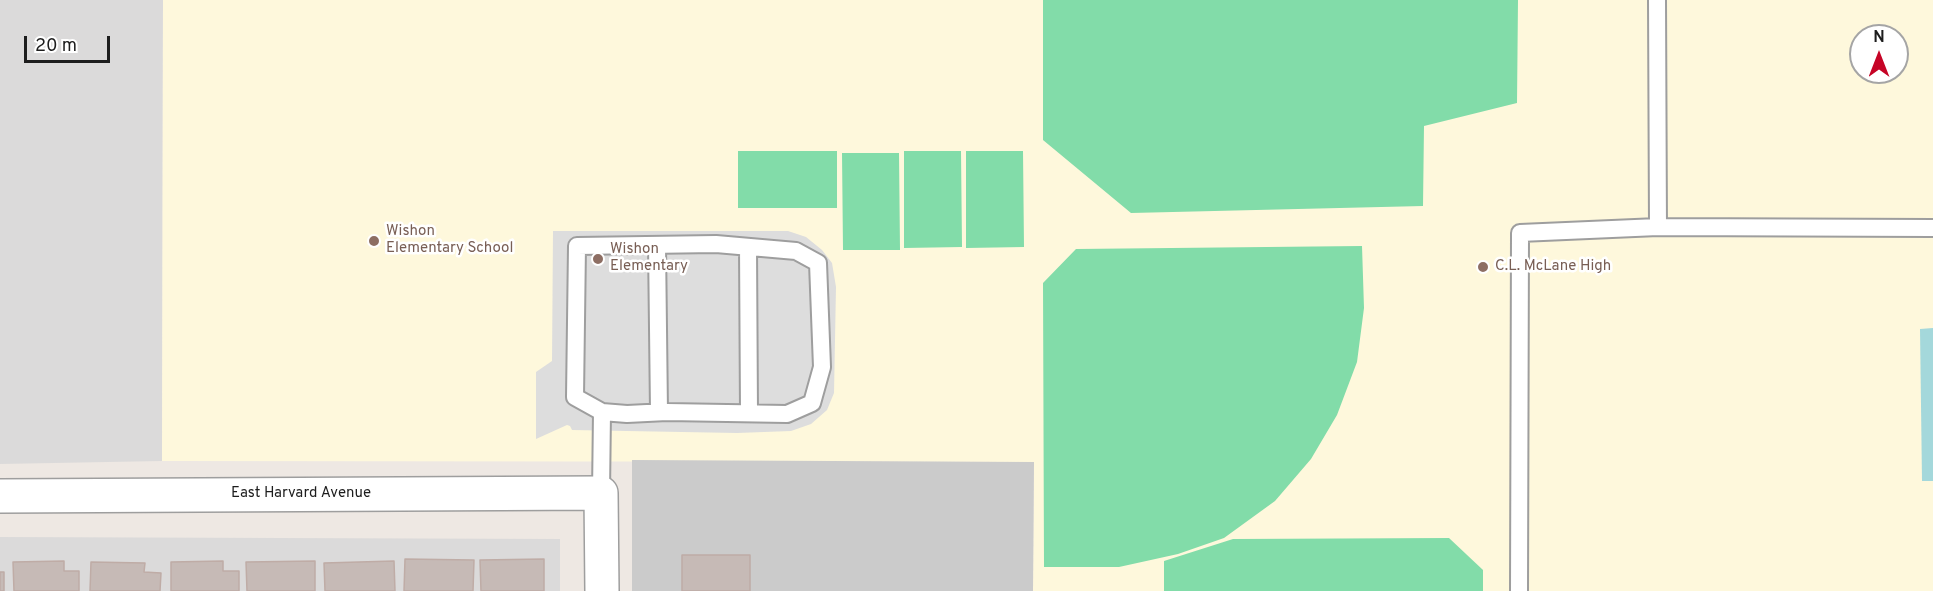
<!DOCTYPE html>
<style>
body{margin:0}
#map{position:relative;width:1933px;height:591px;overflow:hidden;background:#eee8e3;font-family:Overpass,sans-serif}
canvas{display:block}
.north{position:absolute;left:1849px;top:24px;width:60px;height:60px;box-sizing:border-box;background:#fff;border:2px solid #a5a5a5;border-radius:50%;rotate:0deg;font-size:16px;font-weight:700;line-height:24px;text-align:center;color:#1d1d1d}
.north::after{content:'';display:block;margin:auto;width:21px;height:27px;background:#c60426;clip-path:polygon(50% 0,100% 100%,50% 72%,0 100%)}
.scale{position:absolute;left:24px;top:36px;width:86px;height:27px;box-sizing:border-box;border:3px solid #1d1d1d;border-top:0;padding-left:8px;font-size:18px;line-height:21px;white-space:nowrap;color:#1d1d1d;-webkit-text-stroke:4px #fff;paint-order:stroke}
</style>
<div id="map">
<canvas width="1933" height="591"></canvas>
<div class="north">N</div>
<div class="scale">20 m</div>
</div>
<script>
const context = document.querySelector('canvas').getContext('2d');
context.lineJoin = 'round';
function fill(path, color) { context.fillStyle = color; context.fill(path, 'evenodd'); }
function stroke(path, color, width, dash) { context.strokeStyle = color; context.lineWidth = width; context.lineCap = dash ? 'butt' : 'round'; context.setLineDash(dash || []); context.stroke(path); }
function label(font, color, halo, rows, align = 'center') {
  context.font = font + ' Overpass,sans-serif'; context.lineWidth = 5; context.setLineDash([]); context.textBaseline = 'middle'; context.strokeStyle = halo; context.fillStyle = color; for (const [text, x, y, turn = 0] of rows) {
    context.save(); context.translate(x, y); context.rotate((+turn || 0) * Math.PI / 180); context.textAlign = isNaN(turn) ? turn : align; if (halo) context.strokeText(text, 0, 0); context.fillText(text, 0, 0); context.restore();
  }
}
fill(new Path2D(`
 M0,0h163l-1,461 -162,3z
 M0,537l560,2v52h-560z`), '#dbdada');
fill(new Path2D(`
 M163,0h1770v591h-900l1,-129 -872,-1zM1861,36h36v36h-36z`), '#fef8dc');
fill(new Path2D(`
 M632,460l402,2 -1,129h-401z`), '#cbcbcb');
fill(new Path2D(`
 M1043,0h475l-1,103 -93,23 -1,80 -292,7 -88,-73z
 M738,151h99v57h-99z
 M904,151h57l1,96 -58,1z
 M966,151h57l1,96 -58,1z
 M842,153h57l1,97h-57z
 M1362,246l2,62 -7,54 -20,53 -26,44 -36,42 -51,37 -46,16 -59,13h-75l-1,-284 33,-34z
 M1449,538l34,32v21h-319v-30l69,-22z`), '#82dca9');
fill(new Path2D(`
 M553,231h235l18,6 16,13 10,13 4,24 -2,106 -7,17 -16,14 -20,7 -54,2 -165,-3 -2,-4 -3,-1 -31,14v-67l16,-11z`), '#ddd');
fill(new Path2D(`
 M1933,328v153h-11l-2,-152z`), '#a4d8db');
const building = new Path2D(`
 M682,555h68v36h-68z
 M405,559l69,1 -1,31h-69z
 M544,559v32h-63l-1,-31z
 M64,561v10h15v20h-65l-1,-29z
 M223,561v10h16v20h-68v-29z
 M315,561v30h-68l-1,-29z
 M394,561l1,30h-70l-1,-28z
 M91,562l54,1 -1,9 17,1 -1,18h-70z
 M0,572h4v19h-4z`);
fill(building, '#c6bab6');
stroke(building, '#bfaca6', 1.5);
const service = new Path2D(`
 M1657,0l1,227 275,1
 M716,244l80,7 22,12 4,104 -10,36 -25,11 -120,-2 -40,2 -25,-2 -27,-15 2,-151z
 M657,245l2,167
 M748,247l1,166
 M601,493l1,-81
 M1519,591l1,-358 138,-6`);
const minor = new Path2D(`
 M0,496l601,-3 1,98`);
stroke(service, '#9e9e9e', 20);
stroke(minor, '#9e9e9e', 36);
stroke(service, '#fff', 16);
stroke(minor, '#fff', 33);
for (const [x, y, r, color] of [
 [374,241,6,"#8d6e63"],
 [598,259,6,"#8d6e63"],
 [1483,267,6,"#8d6e63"]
]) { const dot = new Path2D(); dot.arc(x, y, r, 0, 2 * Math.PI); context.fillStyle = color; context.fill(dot); stroke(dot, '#fff', 2); }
label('15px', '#785e54', '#fff', [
 ["Wishon",386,232],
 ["Elementary School",386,249],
 ["Wishon",610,250],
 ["Elementary",610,267],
 ["C.L. McLane High",1495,267]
], 'left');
label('15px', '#1d1d1d', '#fff', [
 ["East Harvard Avenue",301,494]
]);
</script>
